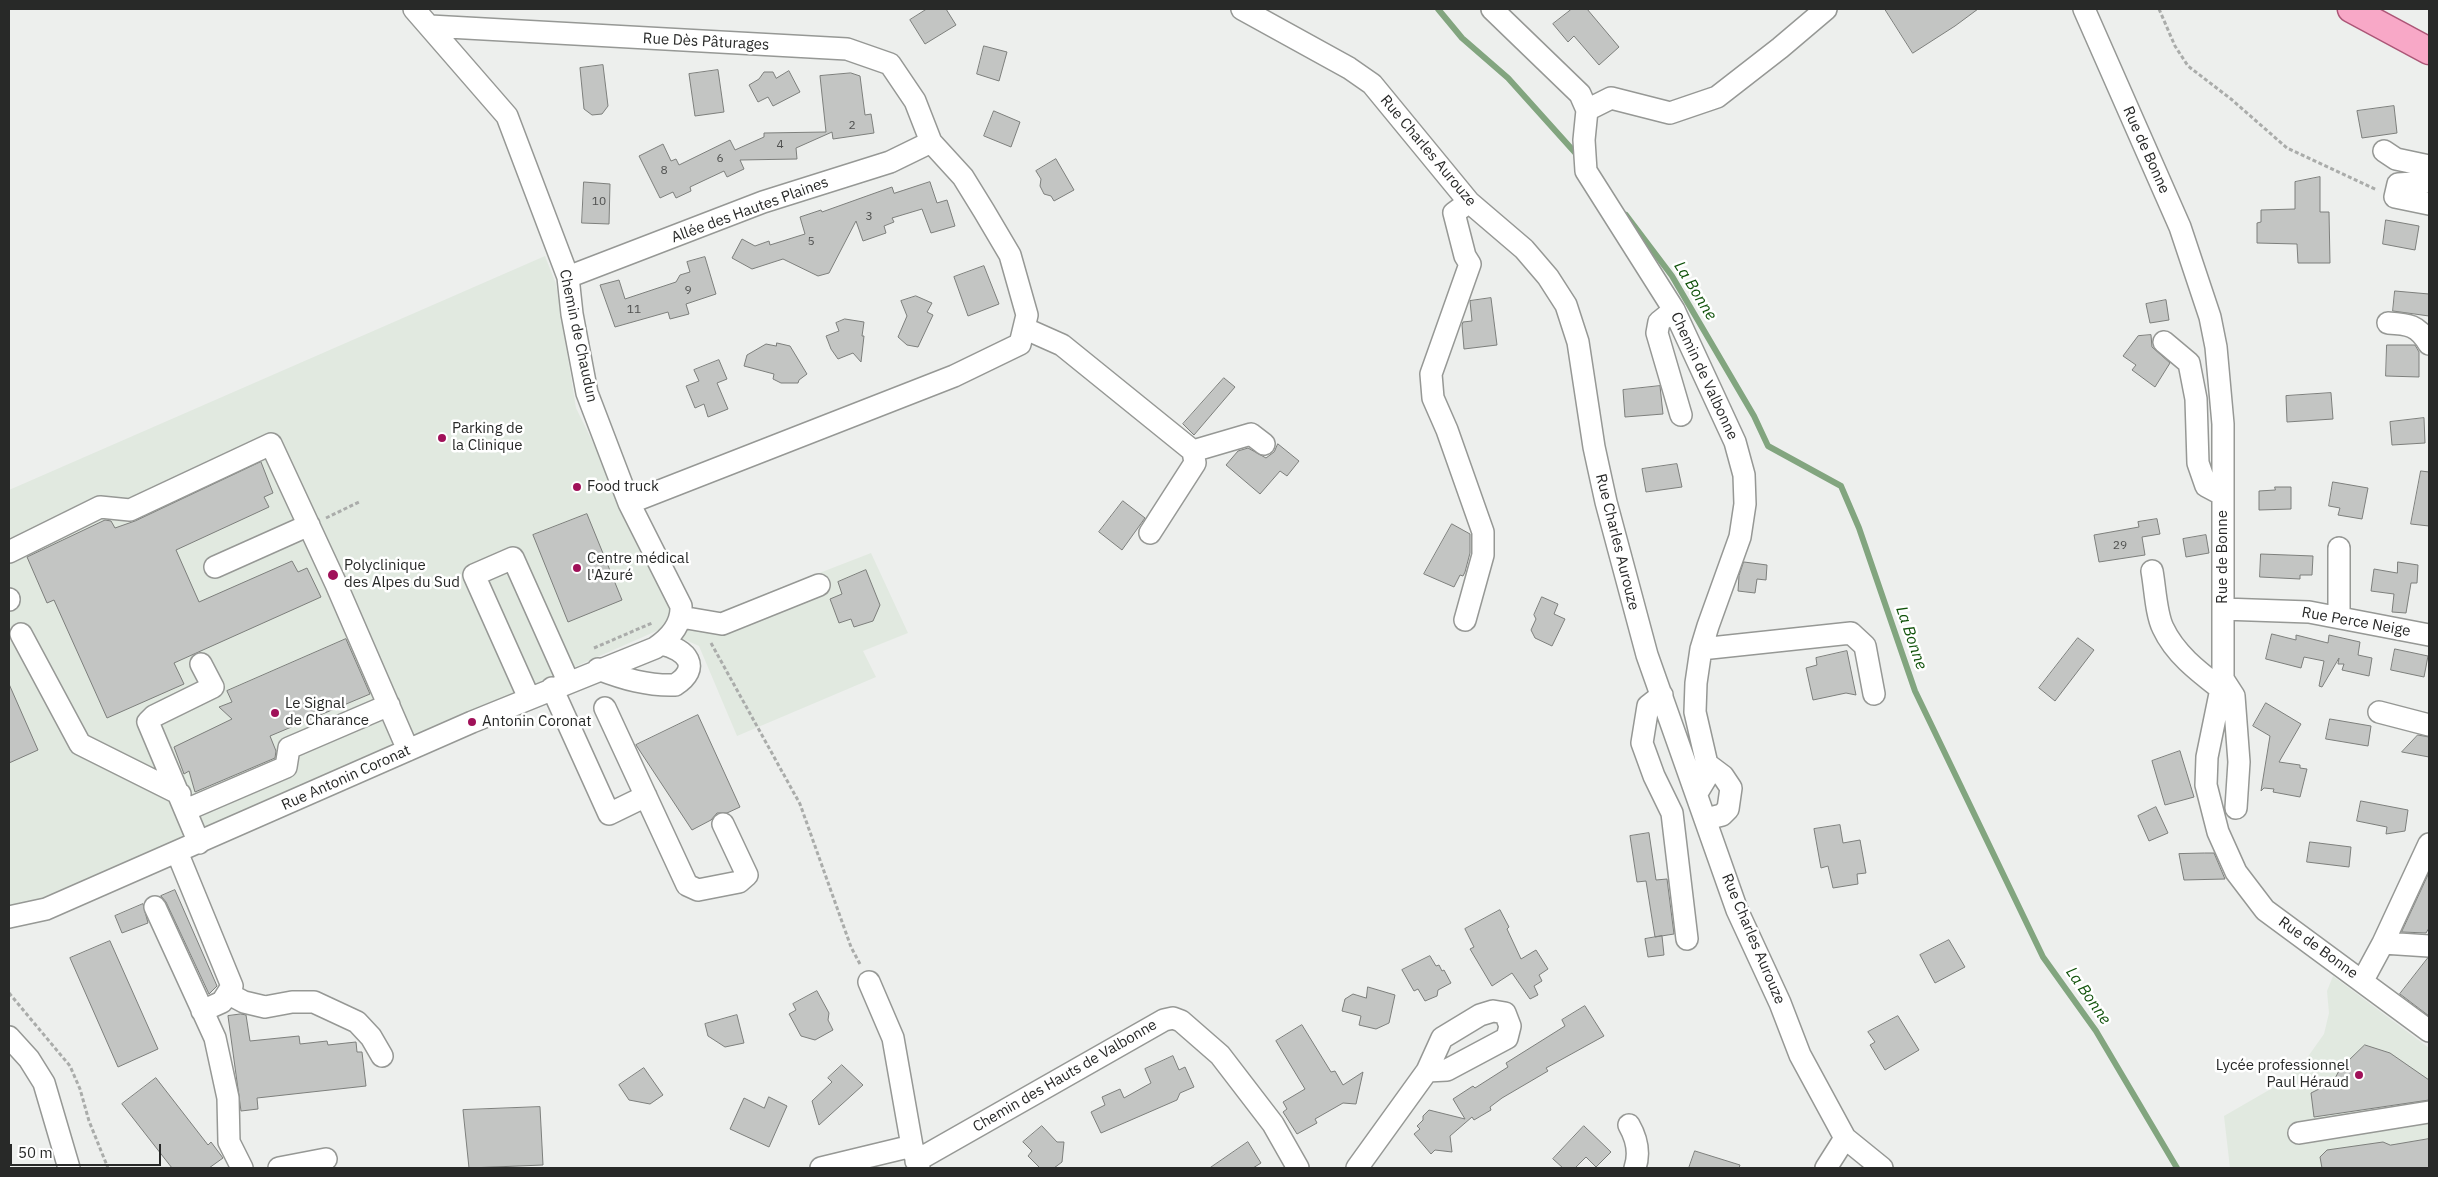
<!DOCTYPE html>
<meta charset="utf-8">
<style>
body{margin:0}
#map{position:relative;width:2438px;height:1177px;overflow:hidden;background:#edefed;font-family:"IBM Plex Sans",sans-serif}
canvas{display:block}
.frame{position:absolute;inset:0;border:10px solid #282928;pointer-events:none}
.scale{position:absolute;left:10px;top:1144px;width:151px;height:22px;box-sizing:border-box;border:2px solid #282928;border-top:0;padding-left:6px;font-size:15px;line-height:18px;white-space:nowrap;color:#282928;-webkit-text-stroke:4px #fff;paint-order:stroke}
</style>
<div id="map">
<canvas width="2438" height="1177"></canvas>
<div class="frame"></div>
<div class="scale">50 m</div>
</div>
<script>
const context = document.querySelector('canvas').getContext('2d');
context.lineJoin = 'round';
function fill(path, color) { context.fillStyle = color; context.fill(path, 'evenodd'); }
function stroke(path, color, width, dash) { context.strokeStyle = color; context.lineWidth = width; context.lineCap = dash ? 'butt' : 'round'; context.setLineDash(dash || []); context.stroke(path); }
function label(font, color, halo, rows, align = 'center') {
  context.font = font + ' "IBM Plex Sans",sans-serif'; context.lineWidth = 5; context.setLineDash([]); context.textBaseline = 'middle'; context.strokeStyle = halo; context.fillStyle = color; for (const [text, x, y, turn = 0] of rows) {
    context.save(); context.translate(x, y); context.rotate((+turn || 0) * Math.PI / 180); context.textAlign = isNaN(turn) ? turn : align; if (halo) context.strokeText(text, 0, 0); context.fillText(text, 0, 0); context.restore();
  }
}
fill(new Path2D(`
 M545,256l11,28 20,124 93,189 42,18 160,-62 37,80 -45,18 13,26 -139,59 -38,-90 -38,-17 -619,272 -33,6v-417z
 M2333,976l96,72v120h-199l-6,-52 52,-30 26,-21 22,-31 5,-21 -2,-22z`), '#e1e9e0');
stroke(new Path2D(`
 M1438,9l24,29 46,40 71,79
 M1626,215l46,61 82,140 14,30 73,40 18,42 56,163 128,266 53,74 81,137`), '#82a57f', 6);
const building = new Path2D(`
 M927,9h19l10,16 -31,19 -15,-24z
 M1572,9h15l32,38 -20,18 -25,-29 -6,6 -15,-18z
 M1885,9h93l-23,17 -42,27z
 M984,46l23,6 -8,29 -22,-7z
 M603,65l5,41 -6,8 -10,1 -8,-6 -4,-41z
 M718,70l6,42 -29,4 -6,-42z
 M789,71l11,21 -27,14 -5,-9 -10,5 -9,-17 10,-6 5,-7h9l3,6z
 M851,73l9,3 5,39 6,-1 3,19 -41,6 -1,-7 -36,16 1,11 -57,1 4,9 -17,8 -3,-6 -34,16 1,4 -15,7 -3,-6 -13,6 -21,-42 24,-12 8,17 5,-2 3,6 51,-25 5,10 29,-13v-4l62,-1 -6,-56z
 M2394,106l3,27 -35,5 -5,-27z
 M994,111l26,11 -9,25 -27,-11z
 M1056,159l18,31 -20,11 -3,-5 -7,-2 -4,-8 1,-7 -5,-8z
 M2320,177v35h9l1,51h-32l-1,-19 -40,-1v-20l4,-1v-12l34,-1v-27z
 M584,182l26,2 -1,40 -27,-1z
 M930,182l7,21 10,-3 8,26 -24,7 -9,-24 -30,9 2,4 -10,4 2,7 -23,8 -7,-20 -27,52 -11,3 -35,-17 -31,10 -20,-11 10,-19 13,7 14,-5 1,4 35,-11 -5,-17 21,-7 1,2 70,-25 2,6z
 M2386,220l33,6 -4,24 -32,-6z
 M705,257l11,37 -30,10 3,10 -19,5 -2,-7 -53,15 -15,-42 19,-5 6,19 51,-17 4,-7 10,-3 -3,-10z
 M984,266l15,38 -31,12 -14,-39z
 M2395,291l34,3v22l-36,-5z
 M916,296l16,7 -5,9 6,3 -15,32 -11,-2 -9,-8 9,-21 -6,-15z
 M1491,298l6,47 -33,4 -2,-24 1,-3 9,-1 -2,-20z
 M2166,300l3,20 -19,3 -4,-19z
 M845,319l19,3 -2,14h2l-3,26 -8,-9 -15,6 -7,-10 -5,-13 13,-5 -3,-8z
 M2151,335l1,12 18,16 -15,24 -23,-17 4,-5 -13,-9 15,-20z
 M777,343l13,3 17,28 -8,6 -1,3h-17l-8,-4 1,-5 -30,-8 3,-11 19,-11 10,2z
 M2387,345h28l4,7v25l-33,-1z
 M719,360l8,19 -10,4 11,26 -20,8 -4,-13 -9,4 -9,-22 13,-5 -5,-11z
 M1224,378l11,9 -41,48 -11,-11z
 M1660,386l3,28 -38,3 -2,-27z
 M2331,393l2,26 -46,3 -1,-26z
 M2424,418l1,25 -33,2 -2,-23z
 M1278,444l21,17 -12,15 -7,-5 -20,23 -34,-29 12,-14 10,-3 18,10 8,-6z
 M261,462l12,31 -9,4 5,10 -93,43 23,52 93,-41 6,11 9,-4 14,29 -147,66 10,21 -77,34 -53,-118 -7,3 -20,-46 78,-37 6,1 4,7 20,-7z
 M1677,464l5,23 -36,5 -4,-23z
 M2421,471l8,1v54l-18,-2z
 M2333,482l35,6 -6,31 -24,-4 2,-7 -11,-2z
 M2275,487h16v22l-32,1v-19l16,-1z
 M1123,501l22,17 -23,32 -23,-18z
 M587,514l35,86 -54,22 -35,-87z
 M2157,519l3,15 -18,3 3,18 -46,7 -5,-27 45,-8 -1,-5z
 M1452,524l18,10v19l-5,19 -2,4 -3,-1 -6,12 -30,-13z
 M2206,535l3,18 -23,4 -3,-18z
 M2261,554l52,2 -1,19h-12v4l-40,-2z
 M1744,562l23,3 -1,15 -9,-1 -2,14 -17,-2 1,-15z
 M2398,562l20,3 -1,18h-6l-5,30 -14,-1 2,-18 -23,-3 3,-22 23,4z
 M866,570l14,35 -7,16 -19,6 -3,-8 -12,4 -9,-24 12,-5 -4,-12z
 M1542,597l16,7 -4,10 11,5 -13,27 -17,-8 -4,-8 5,-11 -2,-4z
 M2272,634l24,6v-5l32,8 1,-8 31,7 -2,13 14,3 -3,18 -27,-6 2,-6h-6l1,-6 -17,29 -3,-1 5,-25 -20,-4 -3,11 -35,-9z
 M2078,638l16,12 -39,51 -16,-13z
 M346,639l24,55 -100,42 6,15 -1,7 -80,34 -6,-21 -5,3 -10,-27 58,-28 -13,-12 13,-5 -5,-11z
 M2395,649l33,7 -4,21 -33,-7z
 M1847,651l9,44 -10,-2 -33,7 -7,-32 11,-3 -1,-7z
 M9,684l29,66 -29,13z
 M2266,703l35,21 -22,38 21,3v3l7,1 -7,28 -27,-5 1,-3 -10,-1 -3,3 9,-55 -17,-10z
 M698,715l42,92 -13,6h-10l-6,7 -19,10 -56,-85z
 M2330,719l41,7 -3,20 -42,-7z
 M2418,735l11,2v20l-27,-5z
 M2180,751l14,46 -29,8 -13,-44z
 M2361,801l47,9 -3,21 -19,3 1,-7 -30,-6z
 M2156,807l12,26 -19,8 -11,-25z
 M1840,825l3,18 17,-3 6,33 -9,1 1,10 -25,4 -5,-22 -7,2 -7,-39z
 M1649,833l7,47 11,-1 7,55 -19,3 -9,-56 -9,1 -7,-46z
 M2310,842l41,5 -2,20 -42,-5z
 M2205,853h9l11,26 -41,1 -5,-26z
 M2429,873v55l-3,5 -24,-1z
 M175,890l42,96 -8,8 -43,-92 -5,-6z
 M143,904l5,19 -26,10 -7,-17z
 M1500,910l9,17 -2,2 14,30 15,-9 12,19 -9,6 3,6 -8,5 4,9 -8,4 -18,-26 -20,13 -22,-37 4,-2 -9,-18z
 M1662,936l2,19 -16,2 -3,-18z
 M1949,940l16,27 -30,16 -15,-28z
 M110,941l48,108 -40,18 -48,-109z
 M1430,956l6,10 3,-1 3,6 2,-1 7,13 -13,7 -1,6 -12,5 -7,-12 -4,2 -12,-21z
 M2428,958h1v58l-29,-22z
 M1368,987l27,8 -6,28 -13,6 -17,-4 2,-9 -19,-5 3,-12 8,-5 13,4z
 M817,991l12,22 -1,7 5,10 -18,10 -14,-4 -12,-22 7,-4 -3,-6z
 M1585,1006l19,30 -58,32 2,3 -46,27 -12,9 1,3 -17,10 -2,-3 -22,19 2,16 -17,-2 -4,4 -17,-20 6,-5 -3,-3 6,-6v-4l6,-6 36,9 -12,-20 20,-13 2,2 33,-21 -2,-4 59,-37 -3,-6z
 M241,1014l5,1 4,26 49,-5 1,8 27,-3 1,4 28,-3 1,10h5l4,34 -109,12 1,11 -17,2 -13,-95z
 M737,1015l7,28 -19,4 -17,-11 -3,-12z
 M1898,1016l21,34 -34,20 -15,-25 5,-3 -7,-10z
 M1302,1025l29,47 4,-1 8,14 20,-13 -7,32 -13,-1 -28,16 2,4 -20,11 -14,-22 4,-3 -4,-7 22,-13 -29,-48z
 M2365,1045l25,8 39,27v20l-115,17 -3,-24 22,-11 7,-13z
 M1173,1056l6,14 6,-3 9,20 -14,6 -3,7 -76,33 -10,-21 14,-7 -3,-8 18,-8 4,9 27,-15 -6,-14z
 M842,1065l21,20 -44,40 -7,-24 20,-19 -4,-4z
 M644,1068l19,27 -13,9 -21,-4 -10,-15z
 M156,1078l52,67 3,-3 12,16 -14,10h-37l-50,-64z
 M769,1097l18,9 -18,41 -39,-18 14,-31 20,10z
 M540,1107l3,58 -74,3 -6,-58z
 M1042,1126l15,16h7l-2,20 -8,6h-14l-12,-12 4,-5 -9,-9z
 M1584,1126l27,26 -15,15 -10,-10 -11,11h-12l-10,-9z
 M2429,1139v29h-107l-2,-11 7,-7 56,-8 7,3z
 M1248,1142l13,21 -8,5h-43z
 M1695,1151l45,14 -1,3h-50z`);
fill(building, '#c3c5c3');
stroke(building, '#7d7f7c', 1);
const minor = new Path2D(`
 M1242,9l107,59 23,16 97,118 55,47 24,28 18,28 12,37 16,105 12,55 41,153 90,255 43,93 20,52 45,83 37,30
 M1492,9l88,85 7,16 -3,30 2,31 88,139 61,132 9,33 1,29 -5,33 -32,89 -7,23 -5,34 -1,29 12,52 -1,14 -9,15
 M2084,9l96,218 30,90 6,30 7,77v255l-16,78 -1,28 12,47 18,40 29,38 164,121
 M430,26l417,23 43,15 25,37 16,41 32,35 21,34 26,44 17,60 -7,29 -66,32 -325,127
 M1587,110l24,-12 59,15 47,-16 63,-49 46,-39
 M2384,151l12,8 33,7
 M2429,182l-31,2 -3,13 34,7
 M568,277l195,-75 127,-40 41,-20
 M1674,310l-15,12 -2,11 24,82
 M2388,323c20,1 30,2 41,21
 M1026,329l36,16 131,106 2,12 -45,70
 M2164,342l25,21 7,36 2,64 8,23 17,9
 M1193,451l58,-17 13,10
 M9,552l91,-45 30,3 141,-66 65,140 72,166
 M215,567l94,-42
 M2152,571c3,16 4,43 11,57 12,26 36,44 58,61
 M9,599v1
 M2223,609l86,3 120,23
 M681,617l41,7 97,-39
 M2339,617v-69
 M1465,620l18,-65v-23l-36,-102 -14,-32 -2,-24 39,-110 -5,-8 -11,-43 15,-11
 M21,634l59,110 100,50
 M1701,649l150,-16 14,13 9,48
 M598,669c26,10 50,17 77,16 27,-17 12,-36 -14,-41
 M2223,679l11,17 5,66 -3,46
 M552,688l57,126 37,-18
 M1662,695l-14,11 -6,37 12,33 18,37 15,126
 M529,698l-55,-123 39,-17 55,123
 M605,708l82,177 11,5 41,-8 8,-7 -24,-51
 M2379,712l50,13
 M186,810l100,-43 3,-19 100,-43
 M1706,819l16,-4 6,-6 3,-21 -8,-12 -16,-12
 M199,843l-51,-121 6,-6 59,-29 -12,-23
 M177,852l55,134 -10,16 -20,9
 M155,907l60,131 13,60 1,44 13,26
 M9,917l37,-8 426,-187 183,-74c15,-10 27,-24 26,-42l-52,-103 -42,-110 -15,-79 -4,-37 -61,-161 -93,-107
 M2383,943l46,-99
 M2363,980l20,-37 46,3
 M869,982l24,56 19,108 7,22
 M229,994l15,8 21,5 27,-5h22l43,20 14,15 11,19
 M9,1037l20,22 15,24 25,85
 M1629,1125c8,14 11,28 6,43
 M2299,1133l130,-21
 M916,1161l248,-141 9,-2 8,3 39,34 53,69 25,44
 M279,1168l47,-9
 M821,1168l91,-22
 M1357,1168l70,-97 15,-33 38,-23 13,-4 12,2 5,13 -3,12 -60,32 -20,1
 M1826,1168l19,-30`);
const major = new Path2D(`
 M2351,9l78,42`);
stroke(minor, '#969895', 24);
stroke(major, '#ac5677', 29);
stroke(new Path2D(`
 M2159,9l16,37 13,20 43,33 56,49 90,42
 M326,518l33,-16
 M711,643l89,161 51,143 10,19
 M594,648l58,-25
 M9,993l61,73 10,23 9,32 19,47`), '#aaacaa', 3, [4, 2.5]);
stroke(minor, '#fff', 21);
stroke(major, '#f8a8c7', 26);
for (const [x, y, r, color] of [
 [442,438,5,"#a01159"],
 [577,487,5,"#a01159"],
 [577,568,5,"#a01159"],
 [333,575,6,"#a01159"],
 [275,713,5,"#a01159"],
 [472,722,5,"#a01159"],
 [2359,1075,5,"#a01159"]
]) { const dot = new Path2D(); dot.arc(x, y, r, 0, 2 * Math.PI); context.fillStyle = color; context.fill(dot); stroke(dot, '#fff', 2); }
label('12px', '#4f504f', null, [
 ["2",852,126],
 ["4",780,145],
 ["6",720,159],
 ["8",664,171],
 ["10",599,202],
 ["3",869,217],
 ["5",811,242],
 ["9",688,291],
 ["11",634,310],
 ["29",2120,546]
]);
label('15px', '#282928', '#fff', [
 ["Rue Dès Pâturages",706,42,3],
 ["Rue de Bonne",2146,150,66],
 ["Rue Charles Aurouze",1428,151,50],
 ["Allée des Hautes Plaines",750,210,-20],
 ["Chemin de Chaudun",578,336,78],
 ["Chemin de Valbonne",1704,376,65],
 ["Rue Charles Aurouze",1617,542,76],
 ["Rue de Bonne",2223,557,-90],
 ["Rue Perce Neige",2356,622,10],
 ["Rue Antonin Coronat",346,778,-24],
 ["Rue Charles Aurouze",1753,939,67],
 ["Rue de Bonne",2318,948,36],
 ["Chemin des Hauts de Valbonne",1065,1076,-30]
]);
label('15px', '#282928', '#fff', [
 ["Parking de",452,429],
 ["la Clinique",452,446],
 ["Food truck",587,487],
 ["Centre médical",587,559],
 ["l'Azuré",587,576],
 ["Polyclinique",344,566],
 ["des Alpes du Sud",344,583],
 ["Le Signal",285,704],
 ["de Charance",285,721],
 ["Antonin Coronat",482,722],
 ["Lycée professionnel",2349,1066,"right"],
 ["Paul Héraud",2349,1083,"right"]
], 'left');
label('italic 16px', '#10520a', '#fff', [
 ["La Bonne",1695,291,58],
 ["La Bonne",1911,638,71],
 ["La Bonne",2088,996,55]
]);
</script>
